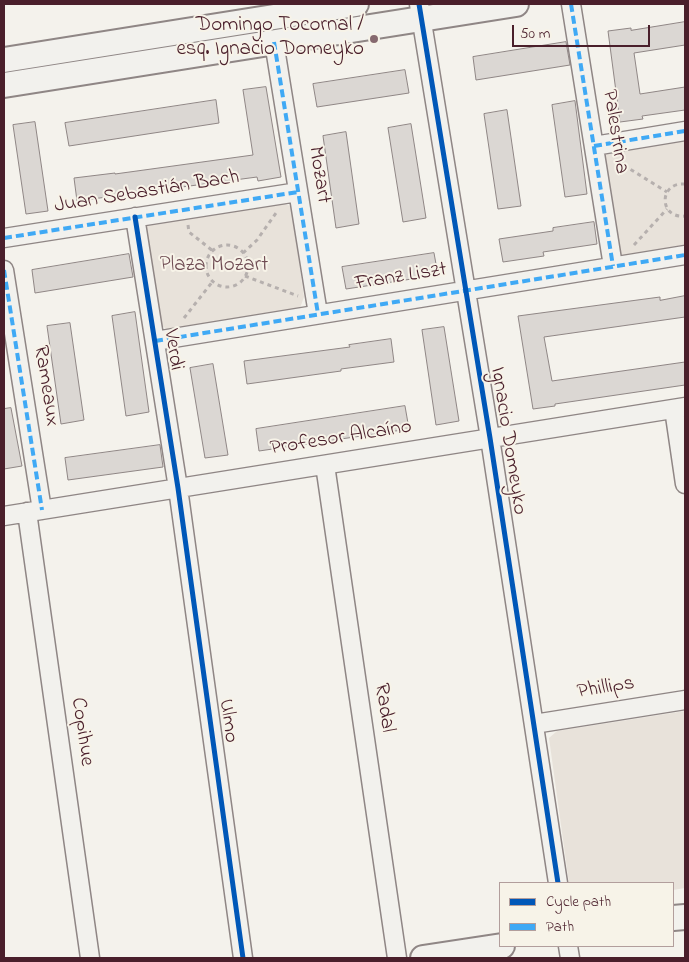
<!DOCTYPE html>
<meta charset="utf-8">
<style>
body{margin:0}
#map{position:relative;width:689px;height:962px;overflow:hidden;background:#f4f2ec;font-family:"Indie Flower",sans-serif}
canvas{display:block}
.frame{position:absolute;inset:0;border:5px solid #4a1f2b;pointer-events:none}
.legend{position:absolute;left:499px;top:882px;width:175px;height:65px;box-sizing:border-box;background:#f7f3e8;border:1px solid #b29e9c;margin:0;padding:6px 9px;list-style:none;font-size:15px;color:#4a1f2b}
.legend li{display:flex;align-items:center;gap:10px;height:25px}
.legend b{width:25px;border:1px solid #b29e9c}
.scale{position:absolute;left:512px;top:25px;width:138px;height:22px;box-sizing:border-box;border:2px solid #4a1f2b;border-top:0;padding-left:6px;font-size:15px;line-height:18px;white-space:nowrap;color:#4a1f2b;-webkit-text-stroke:4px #f7f3e8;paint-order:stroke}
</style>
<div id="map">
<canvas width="689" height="962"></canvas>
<div class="frame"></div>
<ul class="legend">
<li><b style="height:6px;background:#0057b8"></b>Cycle path</li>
<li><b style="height:6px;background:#3fa9f5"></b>Path</li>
</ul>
<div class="scale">50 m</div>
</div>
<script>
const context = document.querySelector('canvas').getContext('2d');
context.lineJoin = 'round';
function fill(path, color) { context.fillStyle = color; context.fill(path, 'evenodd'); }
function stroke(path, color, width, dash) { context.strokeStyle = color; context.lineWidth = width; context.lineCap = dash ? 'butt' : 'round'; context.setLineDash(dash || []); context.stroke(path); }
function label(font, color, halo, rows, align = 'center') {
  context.font = font + ' "Indie Flower",sans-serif'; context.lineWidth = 4; context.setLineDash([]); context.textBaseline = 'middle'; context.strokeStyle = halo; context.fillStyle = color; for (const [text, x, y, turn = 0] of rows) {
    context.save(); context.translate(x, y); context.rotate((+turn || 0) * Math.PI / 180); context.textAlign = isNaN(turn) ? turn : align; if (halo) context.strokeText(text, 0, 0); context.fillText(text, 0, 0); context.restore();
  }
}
fill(new Path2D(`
 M685,136v114l-60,9 -7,-7 -16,-99z
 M281,203l10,3 13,91 -4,11 -133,21 -9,-5 -16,-91 7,-10z
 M685,711v177l-12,2v-7h-104l-20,-145 8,-7z`), '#e8e2da');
const building = new Path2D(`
 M685,22v23l-51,8 6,41 45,-7v23l-43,6 1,3 -23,3 -12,-91 23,-3v2z
 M566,42l4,23 -94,15 -3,-23z
 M405,70l4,23 -92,14 -4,-23z
 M266,87l15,90 -23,4 -1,-4 -180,24 -3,-23 41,-5v1l138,-19 -10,-65z
 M216,100l3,23 -150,23 -4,-23z
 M575,101l12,93 -22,3 -13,-92z
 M507,110l14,96 -23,3 -14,-95z
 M35,122l13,89 -22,3 -13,-89z
 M411,124l15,94 -23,4 -15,-94z
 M346,132l13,92 -23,4 -13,-92z
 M594,222l3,22 -54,8 1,4 -41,6 -4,-23 54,-8v-3z
 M434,253l4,22 -92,14 -4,-22z
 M129,254l4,23 -98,16 -3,-23z
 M685,296v21l-141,20 8,44 133,-19v23l-130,19v2l-22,3 -15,-93 142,-19v3z
 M135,312l14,100 -23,4 -14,-100z
 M70,323l14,97 -23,4 -14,-98z
 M444,327l15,94 -23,4 -14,-95z
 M391,339l3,23 -53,7v2l-94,13 -3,-23 106,-14 -1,-2z
 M213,364l15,91 -23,3 -15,-90z
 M405,406l4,23 -150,22 -3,-22z
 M11,408l11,58 -18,3v-60z
 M160,445l3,22 -95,13 -3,-22z`);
fill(building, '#dbd7d3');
stroke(building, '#8f8685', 1);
const minor = new Path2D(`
 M419,4l71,434 68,445
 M571,4l42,262
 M274,42l44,272
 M594,146l91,-15
 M135,217l43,271 65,470
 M4,238l294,-46
 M4,270l38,240
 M155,341l530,-86
 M674,409l11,75
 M325,465l72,493
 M27,512l63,446
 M4,516l681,-109
 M534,724l151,-24
 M568,946l2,12`);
const secondary = new Path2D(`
 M4,60l352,-56
 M4,85l512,-81
 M673,918l12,-1
 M423,958l79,-12`);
stroke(minor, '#8f8685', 21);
stroke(secondary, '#8f8685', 28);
stroke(new Path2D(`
 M617,161l50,31
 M685,184c-27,-2 -26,35 0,32
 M188,225l1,7 24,19
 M634,245l33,-36
 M206 266a21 21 0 1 1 42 0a21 21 0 1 1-42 0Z
 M243,253l14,-13 19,-27
 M245,276l53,20
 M184,318l29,-37`), '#b6b0ae', 3, [4, 4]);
stroke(minor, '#f2f1ed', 18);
stroke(secondary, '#f2f1ed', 24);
stroke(new Path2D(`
 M571,4l42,262
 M274,42l44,272
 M594,146l91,-15
 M4,238l294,-46
 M4,270l38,240
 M155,341l530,-86`), '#3fa9f5', 4, [8, 4]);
stroke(new Path2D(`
 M419,4l71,434 68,445
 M135,217l43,271 65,470`), '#0057b8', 5);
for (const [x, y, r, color] of [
 [374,39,5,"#86696f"]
]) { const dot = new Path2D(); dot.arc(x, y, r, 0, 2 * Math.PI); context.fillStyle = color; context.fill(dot); stroke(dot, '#f7f3e8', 2); }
label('21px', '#4a1f2b', '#f7f3e8', [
 ["Domingo Tocornal /",364,27],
 ["esq. Ignacio Domeyko",364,51]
], 'right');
label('21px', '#4a1f2b', '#f7f3e8', [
 ["Palestrina",614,132,81],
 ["Mozart",318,175,81],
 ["Juan Sebastián Bach",147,193,-9],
 ["Franz Liszt",401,278,-9],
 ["Verdi",172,350,81],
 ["Rameaux",45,386,81],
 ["Profesor Alcaíno",341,439,-9],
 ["Ignacio Domeyko",507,441,81],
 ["Phillips",606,689,-9],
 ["Radal",383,708,82],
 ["Ulmo",227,721,82],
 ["Copihue",81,732,82]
]);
label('21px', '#6f4c53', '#f7f3e8', [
 ["Plaza Mozart",214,267]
]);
</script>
